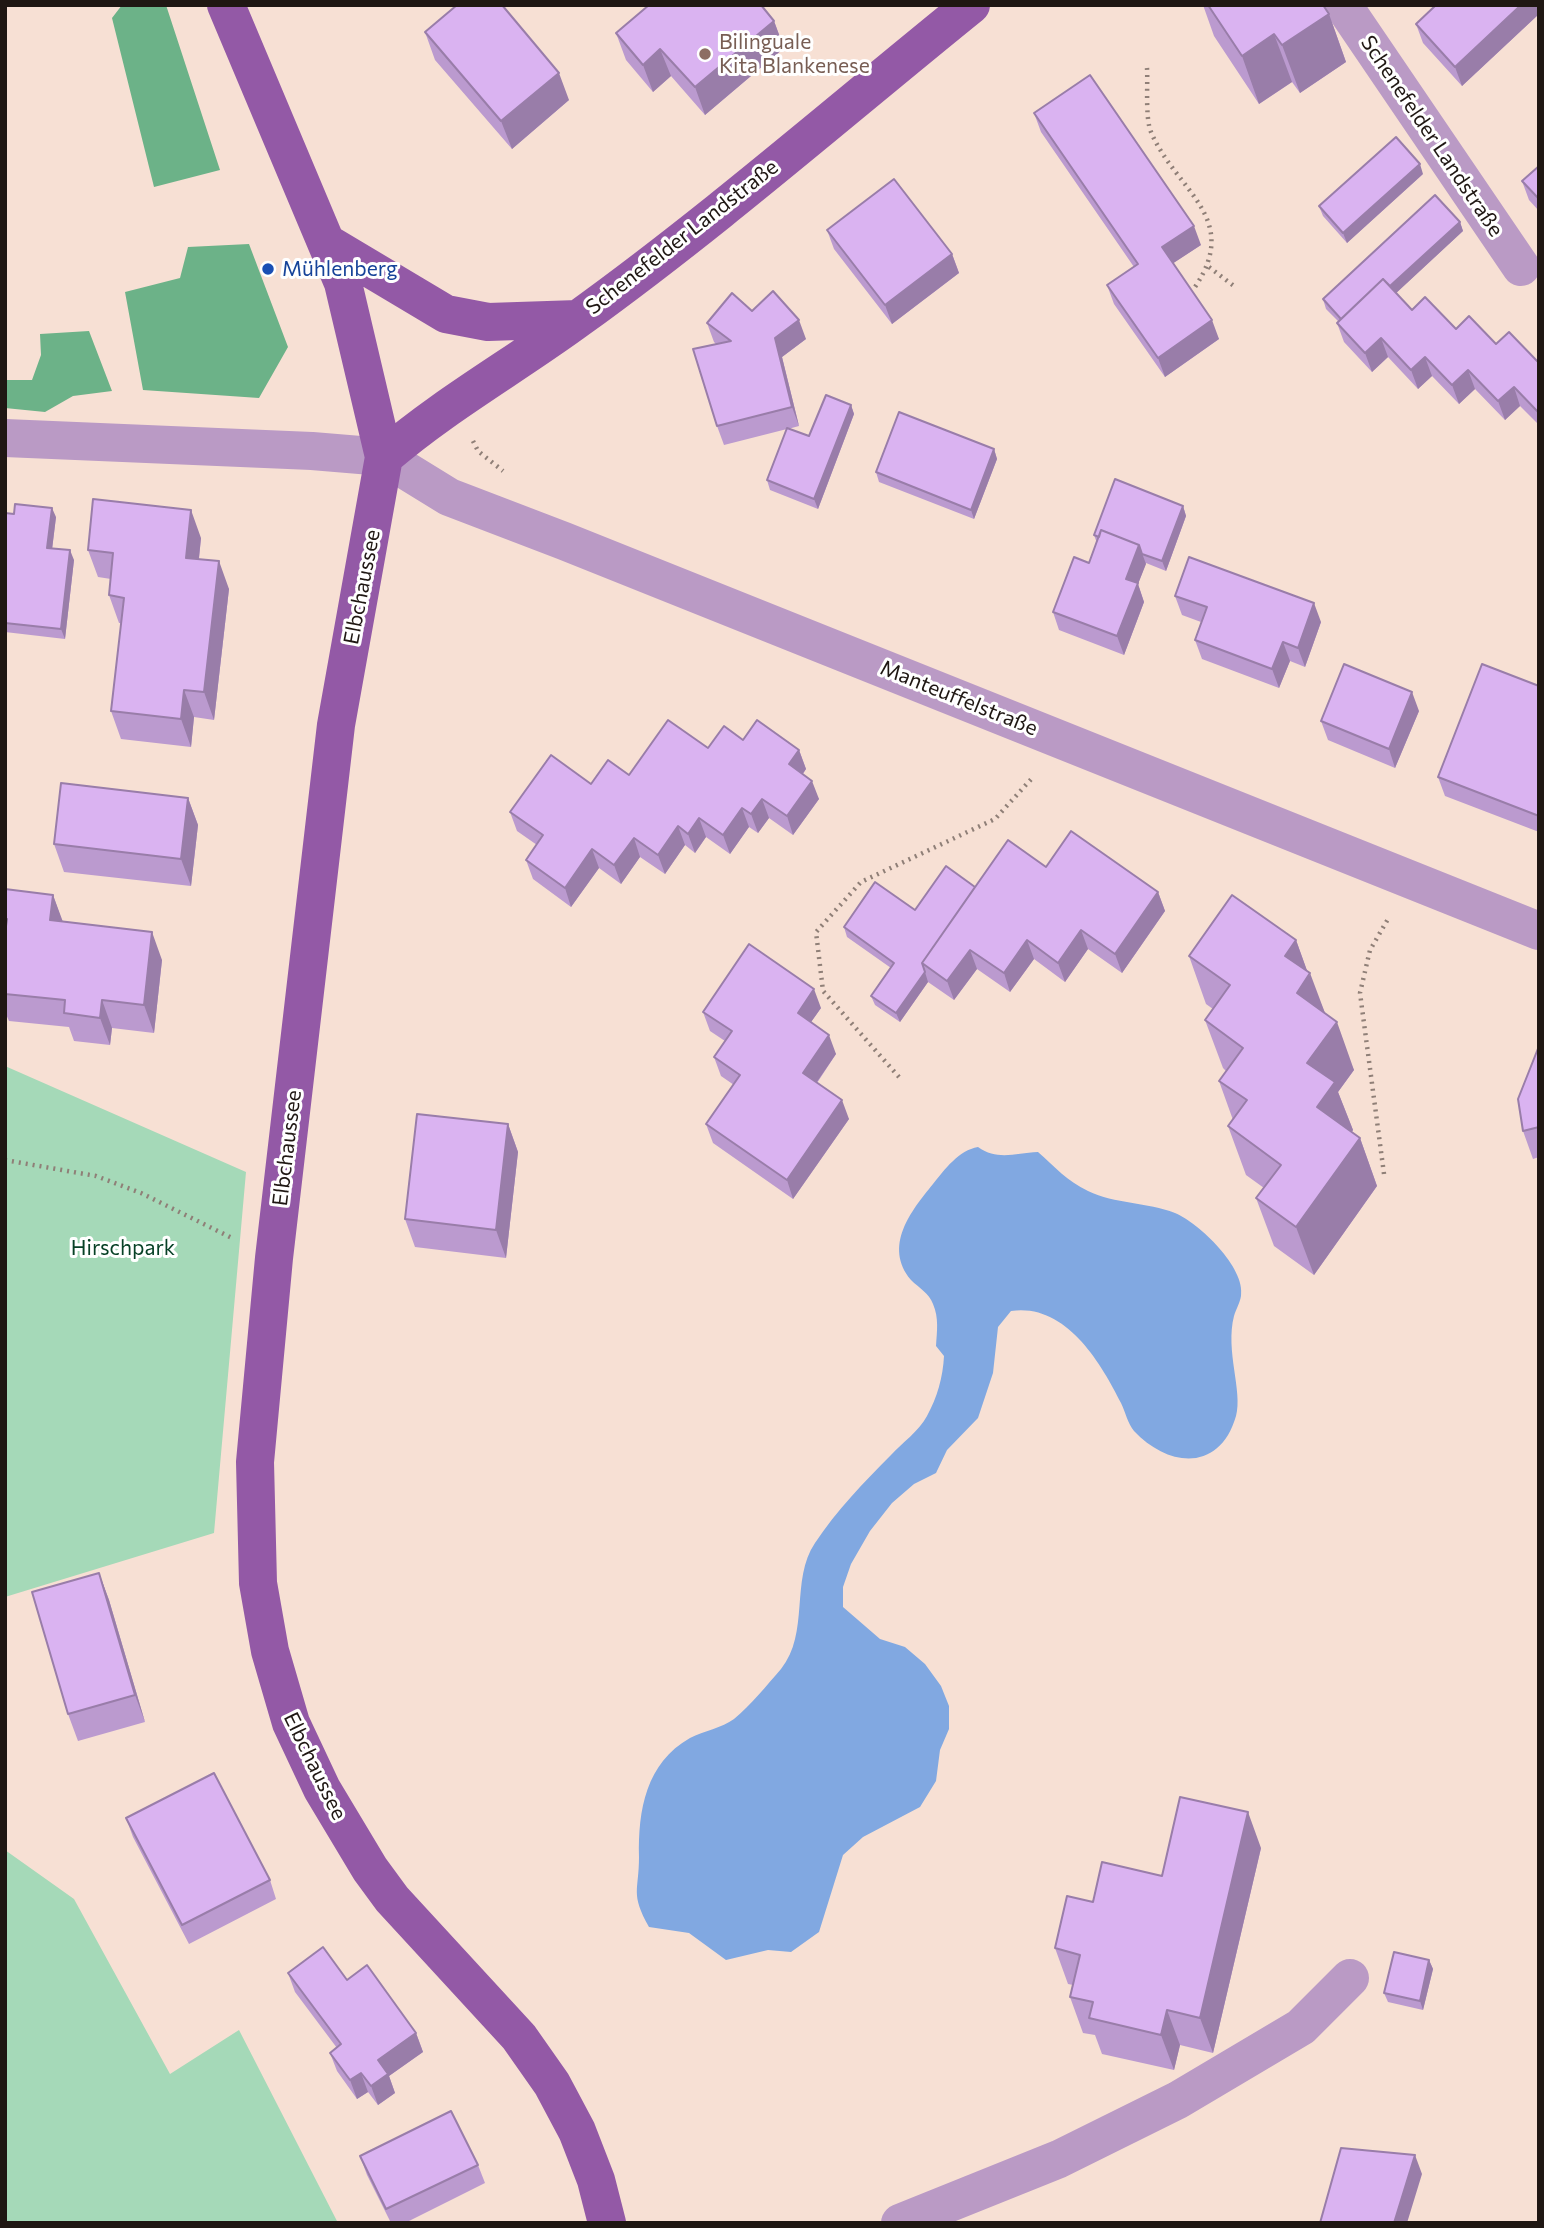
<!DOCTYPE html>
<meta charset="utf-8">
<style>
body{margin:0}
#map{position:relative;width:1544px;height:2228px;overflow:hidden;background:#f7e0d4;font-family:Commissioner,sans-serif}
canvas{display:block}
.frame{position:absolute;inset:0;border:7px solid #1f1713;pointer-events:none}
</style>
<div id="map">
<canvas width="1544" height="2228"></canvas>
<div class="frame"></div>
</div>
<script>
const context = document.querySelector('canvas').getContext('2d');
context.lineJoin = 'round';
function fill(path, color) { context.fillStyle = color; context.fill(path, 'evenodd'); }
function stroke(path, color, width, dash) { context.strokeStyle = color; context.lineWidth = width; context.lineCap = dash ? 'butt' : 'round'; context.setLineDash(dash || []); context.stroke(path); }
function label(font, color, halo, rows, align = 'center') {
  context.font = font + ' Commissioner,sans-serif'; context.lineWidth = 6; context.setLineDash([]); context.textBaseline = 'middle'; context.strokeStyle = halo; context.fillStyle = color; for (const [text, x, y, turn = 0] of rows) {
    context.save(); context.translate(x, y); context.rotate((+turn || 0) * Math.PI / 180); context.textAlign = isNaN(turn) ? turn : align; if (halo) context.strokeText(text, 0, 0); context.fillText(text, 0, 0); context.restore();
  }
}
fill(new Path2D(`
 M5,1066l241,106 -32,361 -209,64z
 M5,1850l69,49 96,175 69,-44 99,193h-333z`), '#a5d9b8');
fill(new Path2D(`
 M122,5h44l54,165 -66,17 -42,-169z
 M249,244l39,103 -29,51 -116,-8 -18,-98 55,-14 8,-31z
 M89,331l23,60 -39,5 -28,16 -40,-4v-28h27l9,-25 -1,-21z`), '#6cb288');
fill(new Path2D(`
 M978,1147c20,14 37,6 60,5 17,15 29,29 50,39 27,13 59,11 87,22 24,10 71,55 66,83 -1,7 -5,13 -7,20 -9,35 9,75 2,100 -16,56 -67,52 -102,15 -6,-7 -9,-20 -13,-28 -21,-42 -56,-100 -110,-92l-13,16 -5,46 -15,45 -31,32 -11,23 -22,11 -22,19 -22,28 -19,33 -8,23v20l37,32 25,8 20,17 16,22 8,20v23l-9,21 -4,31 -16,26 -57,30 -20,18 -24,77 -28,20 -23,-2 -42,10 -37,-27 -40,-6c-19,-34 -10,-36 -10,-70 -1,-47 7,-94 51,-119 14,-7 32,-10 44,-19 17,-14 33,-34 47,-50 29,-36 9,-89 34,-126 21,-32 49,-61 76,-88 11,-12 28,-24 36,-39 10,-18 16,-39 17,-60l-8,-10c1,-15 3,-28 -3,-42 -4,-11 -14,-16 -22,-24 -28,-34 0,-69 22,-96 11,-14 26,-34 45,-37z`), '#81a8e1');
stroke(new Path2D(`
 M1147,68c1,16 -2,50 4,64 25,59 91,85 44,155
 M1209,267l25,19
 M473,441l5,10 25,20
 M899,1077l-76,-86 -7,-59 45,-50 134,-63 39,-43
 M5,1160l91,16 45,17 93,46
 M1384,1174l-24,-181 10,-43 18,-31`), '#8f7f77', 4.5, [2, 5]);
stroke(new Path2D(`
 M1343,5l178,262
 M5,438l307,13 72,6 65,40 115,44 975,390
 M900,2223l159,-64 119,-59 123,-73 49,-49`), '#ba9ac5', 38);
stroke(new Path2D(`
 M226,5l117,278 41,174 -48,268 -62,533 -19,204 3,121 12,68 21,72 31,66 48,80 22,30 127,138 33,47 25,47 19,49 11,43
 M327,243l119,71 42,8 90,-3
 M384,457c60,-52 130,-91 194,-138 136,-98 263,-209 393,-314`), '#9359a6', 38);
fill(new Path2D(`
 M1203,5h120l6,9 17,48 -46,31 -8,-11 -33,22 -45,-68z
 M1539,5v9l-77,72 -39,-43 -7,-19z
 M774,21l10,27 -79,67 -34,-39 -18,16 -27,-32 -10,-27z
 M425,32l144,68 -57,49 -77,-89z
 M1034,113l167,132 -28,18 46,76 -54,38 -51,-73 -7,-19 27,-18 -93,-135z
 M1539,166v45l-10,-11 -7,-19z
 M1423,174l-76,69 -24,-27 -4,-10z
 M1460,222l3,9 -67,62 16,17 127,53v62l-19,-19 -15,14 -30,-31 -16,15 -27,-28 -14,13 -30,-32 -16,15 -28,-30 -7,-19 2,-1 -13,-13 -3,-10z
 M827,230l125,24 7,19 -67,51 -58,-75z
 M752,311l54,28 -24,18 17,69 -11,3 21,7 42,-31 3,9 -36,95 -48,-19 -3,-10 20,-51 -63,16 -7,-19 -1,-82 -2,-2 -7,-19z
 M994,449l3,10 -23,60 -95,-37 -3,-10z
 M1183,506l3,10 -20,55 -20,-8 -8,21 6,18 -20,53 -65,-25 -6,-18 36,-49 8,-20 -3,-8z
 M5,513l51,4 -4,32 22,11 -9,79 -60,-7z
 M201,538l-2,21 30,30 -15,131 -20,-3 -3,30 -70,-8 -10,-28 10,-88h-2l-10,-28 2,-16 -13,-2 -10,-27z
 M1175,596l146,26 -16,45 -15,-6 -11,27 -77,-29 -7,-19 6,-18 -19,-7z
 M1539,686v146l-94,-36 -7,-19z
 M1419,711l-24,57 -67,-28 -7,-19z
 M743,740l56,10 7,19 -3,5 16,25 -26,36 -24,-17 -11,15 -9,-6 -19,27 -24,-17 -11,16 -10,-8 -20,29 -25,-17 -19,27 -22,-16 -28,39 -38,-28 -7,-19 11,-15 -20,-14 -7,-19 81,-28 38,-9 79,-27z
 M188,798l10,27 -7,61 -127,-14 -10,-28z
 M1046,867l112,25 7,19 -43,62 -34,-24 -23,33 -31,-23 -24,33 -33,-23 -23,31 -26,-18 -28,40 -25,-17 -4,-9 20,-28 -44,-31 -3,-10 71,-17 60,-23z
 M5,889l48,6 9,26 100,39 -8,73 -42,-5 -2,17 -36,-4 -5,-14 -60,-6 -4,-9z
 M1296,940l11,31 18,42 29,57 -16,22 15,38 -1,2 8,6 17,48 -63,89 -40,-29 -18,-48 8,-10 -18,-13 -18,-49 5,-6 -14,-39 7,-10 -3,-3 -18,-48 8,-11 -7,-5 -17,-48z
 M821,1008l-10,14 25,32 -19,29 32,36 -56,80 -80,-56 -7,-19 28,-39 -13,-9 -7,-19 11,-16 -15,-10 -7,-19z
 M1539,1046v111l-6,2 -10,-28z
 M508,1124l10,28 -12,106 -91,-11 -10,-28z
 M99,1573l10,27 36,122 -67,19 -10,-27z
 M126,1818l144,62 6,19 -87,45 -56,-107z
 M1261,1848l-48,205 -33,-8 -6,25 -72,-16 -7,-19 -12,-2 -13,-36 3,-12 -5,-1 -13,-36 38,-46 69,-26z
 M1429,1960l4,9 -10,41 -35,-8 -4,-9z
 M288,1973l59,7 69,53 7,19 -34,24 6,17 -17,12 -10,-13 -11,7 -20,-28 -7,-18 7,-5 -42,-56z
 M360,2156l118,9 7,18 -80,40h-14l-24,-48z`), '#bb9acf');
fill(new Path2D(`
 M1521,5h18v9l-77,72 -7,-19z
 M1329,14l17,48 -46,31 -18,-48z
 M774,21l10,27 -79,67 -10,-28z
 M1274,34l18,48 -33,22 -17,-48z
 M660,49l11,27 -18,16 -10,-27z
 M559,73l10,27 -57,49 -11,-28z
 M1420,164l3,10 -76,69 -4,-10z
 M1460,222l3,9 -112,104 -3,-10z
 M1194,226l7,19 -32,21 -7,-19z
 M952,254l7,19 -67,51 -7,-19z
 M799,320l7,19 -24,18 17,69 -7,-19 -17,-69z
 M1212,320l7,19 -54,38 -7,-19z
 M1381,338l7,19 -16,15 -7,-19z
 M1425,357l7,19 -14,13 -7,-19z
 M1468,370l7,19 -16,15 -7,-19z
 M1514,387l6,19 -15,14 -7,-19z
 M851,405l3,9 -36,95 -4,-10z
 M994,449l3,10 -23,60 -3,-9z
 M1183,506l3,10 -20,55 -4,-10z
 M52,508l4,9 -5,41 -4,-10z
 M191,510l10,28 -5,47 -10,-27z
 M1139,545l7,19 -8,20 6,18 -20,53 -7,-19 9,-57z
 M70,550l4,10 -9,79 -4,-10z
 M219,561l10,28 -15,131 -10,-28z
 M1314,603l7,19 -16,45 -7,-19z
 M1283,642l7,19 -11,27 -7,-19z
 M184,690l10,27 -3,30 -10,-28z
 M1412,692l7,19 -24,57 -6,-19z
 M799,750l7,19 -10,14 -7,-19z
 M812,781l7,18 -26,36 -6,-19z
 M188,798l10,27 -7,61 -10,-27z
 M762,799l7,19 -11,15 -7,-19z
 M742,808l7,19 -19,27 -7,-19z
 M699,818l7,19 -11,16 -7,-19z
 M678,826l7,19 -20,29 -7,-19z
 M634,838l6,19 -19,27 -7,-19z
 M592,849l7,19 -28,39 -6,-19z
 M1158,892l7,19 -43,62 -7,-19z
 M53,895l10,27 -13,-2z
 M1081,930l7,19 -23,33 -7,-19z
 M152,932l10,28 -8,73 -10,-28z
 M1027,940l7,19 -24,33 -6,-19z
 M1296,940l13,36 1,-3 18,48 -31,-28 -12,-37z
 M970,950l7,19 -23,31 -7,-19z
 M925,972l3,10 -28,40 -4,-9z
 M814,989l7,19 -17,24 -6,-19z
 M102,1000l10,28 -2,17 -10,-27z
 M1337,1022l17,48 -16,22 15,38 -18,25 -18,-48 -10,-44z
 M829,1035l7,19 -26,38 -7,-19z
 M842,1100l7,19 -56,80 -6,-19z
 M508,1124l10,28 -12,106 -10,-28z
 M1360,1138l17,48 -63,89 -18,-48z
 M99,1573l10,27 36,122 -10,-27z
 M1248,1812l13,36 -48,205 -13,-35z
 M1429,1960l4,9 -10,41 -3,-9z
 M1167,2010l13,35 -6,25 -13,-35z
 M416,2033l7,19 -34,24 6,17 -17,12 -7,-19 7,-26z
 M361,2073l7,19 -11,7 -7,-19z
 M1415,2155l7,19 -15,49h-13z`), '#997da9');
const building = new Path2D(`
 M457,5h45l57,68 -58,48 -76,-89z
 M649,5h112l13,16 -79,66 -35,-38 -17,16 -27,-32z
 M1208,5h115l6,9 -47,31 -8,-11 -32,22z
 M1436,5h85l-66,62 -39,-43z
 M1090,75l104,151 -32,21 50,73 -54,38 -51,-73 31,-21 -104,-151z
 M1396,137l24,27 -77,69 -24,-27z
 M1539,166v33l-17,-18z
 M894,179l58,75 -67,51 -58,-75z
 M1435,195l25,27 -70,64 -7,-7 -42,40 -18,-20z
 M1383,279l29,31 13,-13 31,32 13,-13 27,28 13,-12 30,31v50l-25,-26 -16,14 -30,-31 -16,15 -27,-28 -14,13 -30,-32 -16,15 -28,-30z
 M773,291l26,29 -24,18 17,69 -75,19 -24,-77 38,-8 -24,-18 25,-30 20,18z
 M826,395l25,10 -37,94 -47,-19 20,-52 22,8z
 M899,412l95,37 -23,61 -95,-38z
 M1115,479l68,27 -21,55 -20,-7 -3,-9 -38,-15 -2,7 -5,-2z
 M93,499l98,11 -5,48 33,3 -15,131 -20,-2 -3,29 -70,-8 13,-113 -15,-3 4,-42 -25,-3z
 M15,504l37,4 -5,40 23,2 -9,79 -56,-6v-110l9,1z
 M1101,530l38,15 -13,34 12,4 -21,53 -64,-24 21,-55 15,6z
 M1189,557l125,46 -16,45 -15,-6 -11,27 -77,-29 12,-33 -32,-11z
 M1344,664l68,28 -23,57 -68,-28z
 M1482,664l57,22v130l-101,-39z
 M668,720l40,28 16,-22 19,14 14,-20 42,30 -10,14 23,17 -25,35 -25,-17 -11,15 -9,-6 -19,27 -24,-17 -11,16 -10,-8 -20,29 -24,-17 -20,27 -22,-16 -27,39 -39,-28 17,-25 -33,-23 41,-57 40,29 17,-24 21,15z
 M61,783l127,15 -7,61 -127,-15z
 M1071,831l87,61 -43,62 -34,-24 -23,33 -31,-23 -23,33 -34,-23 -23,31 -25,-18 86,-123 38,27z
 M946,866l29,21 -53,76 3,9 -29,41 -25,-17 23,-33 -50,-36 31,-45 40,28z
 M5,889l48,6 -3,25 102,12 -8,73 -42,-5 -2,18 -36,-5 1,-13 -60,-6v-61l2,-14h-2z
 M1232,895l64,45 -11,16 25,17 -13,20 40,29 -30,41 28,19 -18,25 43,31 -64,89 -40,-29 25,-33 -53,-39 19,-26 -28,-19 24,-33 -38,-28 25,-35 -41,-29z
 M749,944l65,45 -16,24 31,22 -26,38 39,27 -55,80 -81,-56 34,-49 -26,-18 18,-26 -29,-19z
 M1539,1046v81l-16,4 -5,-32z
 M417,1114l91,10 -12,106 -91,-11z
 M99,1573l36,122 -67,19 -36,-122z
 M214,1773l56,107 -88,45 -56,-107z
 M1180,1797l68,15 -48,206 -33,-8 -6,25 -72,-17 4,-16 -23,-5 10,-42 -25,-7 12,-52 26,6 9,-40 60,14z
 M323,1947l24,33 20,-15 49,68 -38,27 10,14 -17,12 -10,-13 -11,7 -20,-27 11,-9 -53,-71z
 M1394,1952l35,8 -9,41 -36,-8z
 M451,2111l27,54 -92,44 -26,-53z
 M1341,2148l74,7 -21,68h-74z`);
fill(building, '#dab3f1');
stroke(building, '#997da9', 2);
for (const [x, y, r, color] of [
 [705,54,7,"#8d6e63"],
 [268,269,7,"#1a4fb4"]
]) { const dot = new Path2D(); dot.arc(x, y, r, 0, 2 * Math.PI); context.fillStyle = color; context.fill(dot); stroke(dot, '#fff', 2.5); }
label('21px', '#785e54', '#fff', [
 ["Bilinguale",719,42],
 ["Kita Blankenese",719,66]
], 'left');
label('21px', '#1f1713', '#fff', [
 ["Schenefelder Landstraße",1432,136,56],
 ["Schenefelder Landstraße",682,237,-38],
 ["Elbchaussee",362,587,-79],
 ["Manteuffelstraße",959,698,22],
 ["Elbchaussee",287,1148,-83],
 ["Elbchaussee",315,1766,64]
]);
label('21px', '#164399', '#fff', [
 ["Mühlenberg",282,269]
], 'left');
label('21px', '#074126', '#fff', [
 ["Hirschpark",123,1248]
]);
</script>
